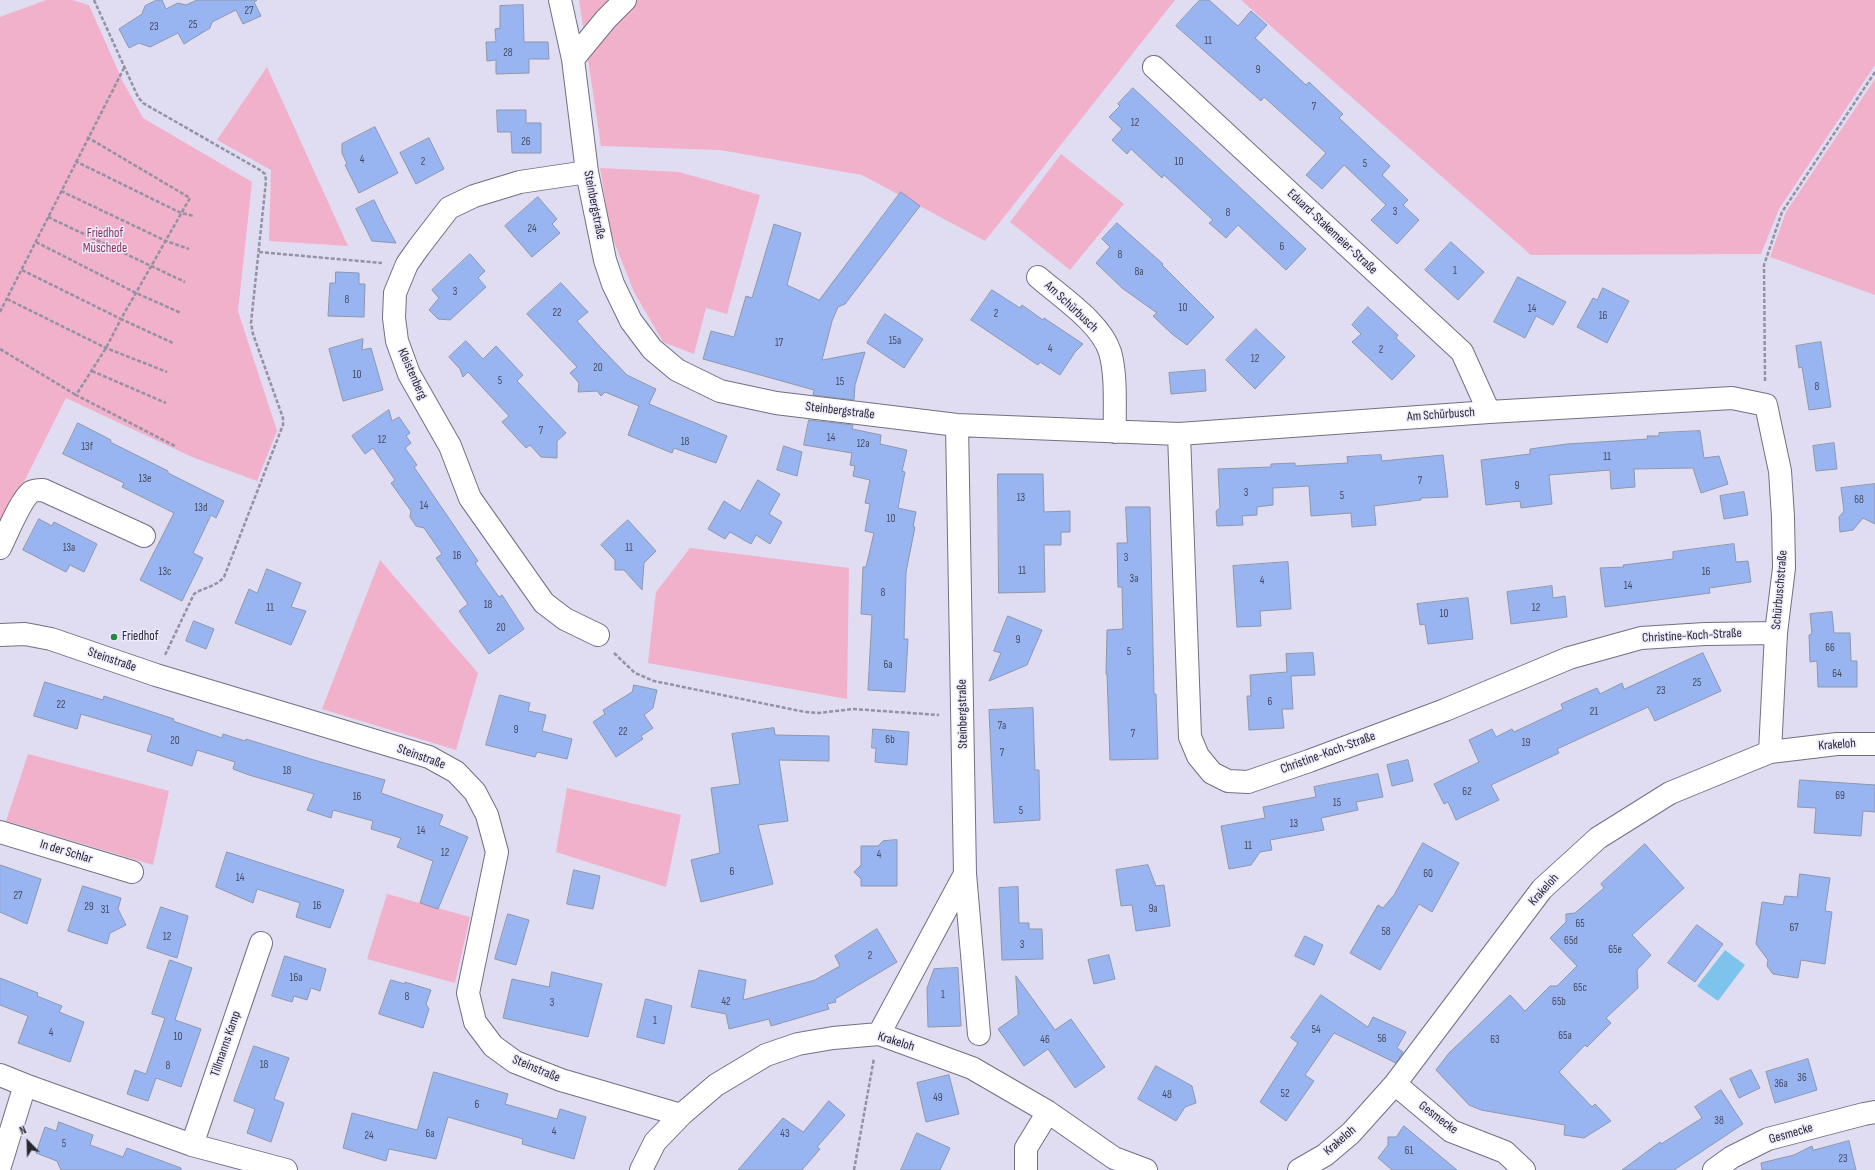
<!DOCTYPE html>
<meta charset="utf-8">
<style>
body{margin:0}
#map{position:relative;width:1875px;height:1170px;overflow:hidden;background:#e0dcf2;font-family:"Sofia Sans Condensed",sans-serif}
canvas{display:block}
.north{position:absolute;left:8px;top:1122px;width:40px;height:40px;-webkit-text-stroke:3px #edeafc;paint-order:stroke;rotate:337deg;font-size:11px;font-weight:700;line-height:16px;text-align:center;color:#292830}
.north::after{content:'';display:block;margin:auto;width:14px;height:18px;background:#292830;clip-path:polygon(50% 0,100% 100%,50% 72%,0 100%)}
</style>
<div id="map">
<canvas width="1875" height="1170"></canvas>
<div class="north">N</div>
</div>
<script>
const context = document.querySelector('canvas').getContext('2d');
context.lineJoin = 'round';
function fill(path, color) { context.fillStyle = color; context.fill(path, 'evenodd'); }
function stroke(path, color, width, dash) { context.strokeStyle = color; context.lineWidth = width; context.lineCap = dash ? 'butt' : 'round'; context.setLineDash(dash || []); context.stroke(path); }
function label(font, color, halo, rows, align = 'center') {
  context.font = font + ' "Sofia Sans Condensed",sans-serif'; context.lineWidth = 3; context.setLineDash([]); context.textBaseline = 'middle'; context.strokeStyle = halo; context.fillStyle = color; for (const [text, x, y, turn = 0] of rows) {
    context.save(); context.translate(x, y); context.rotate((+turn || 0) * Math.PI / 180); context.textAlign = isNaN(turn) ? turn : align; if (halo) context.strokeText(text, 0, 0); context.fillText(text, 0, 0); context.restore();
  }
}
fill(new Path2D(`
 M46,0h26l17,5 34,77 20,36 109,64 -14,129 39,120 -20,50 -65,-24 -126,-59 -66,132v-513z
 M579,0h596l-190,241 -123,-66 -142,-25 -119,-4z
 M1241,0h634v65l-96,144 -18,45 -230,1z
 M267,67l81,179 -79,-5 2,-71 -54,-30z
 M1875,79v216l-105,-38 16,-45z
 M1061,154l63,50 -54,66 -60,-48z
 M600,168l79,4 81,23 -33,119 -21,-6 -12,46 -31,-12 -29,-50 -23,-58z
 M690,548l159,20 -2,131 -199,-36 8,-71z
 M380,560l98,113 -22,77 -134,-41z
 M28,754l141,37 -16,74 -147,-44z
 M567,788l114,27 -15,72 -110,-35z
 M387,894l83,23 -15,66 -88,-24z`), '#f1b1cb');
fill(new Path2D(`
 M1725,950l20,15 -27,36 -21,-15z`), '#7ec3ec');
const building = new Path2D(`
 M157,0h5l4,9 12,-6 8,2 11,-5h60l-3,2 7,14 -18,8 -7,-14 -24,12 -2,6 -26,16 -6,-11 -28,14 -11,-4 -10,5 -10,-19 23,-15 3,-8z
 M1200,0h9l29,26 13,-15 16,14 -12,13 51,47 3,-3 34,32 -4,4 51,48 -8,9 26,25 -5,5 16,15 -22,24 -26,-24 15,-15 -42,-40 -22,24 -16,-14 20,-22 -62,-56 -3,4 -85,-75z
 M523,5l1,37h24l1,17h-20v14l-33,1v-14l-9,1 -1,-19h10l-1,-13 5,-1v-22z
 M1133,88l173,161 -20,21 -48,-45 -12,13 -17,-15 4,-3 -49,-45 -2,3 -31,-29 -4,5 -15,-14 10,-11 -13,-12 11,-11 -2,-2z
 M497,110h29v13h15v30h-29l-1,-21h-13z
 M375,127l23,46 -39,20 -14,-28 2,-1 -5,-11v-9z
 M429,138l15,31 -28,15 -16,-31z
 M901,192l19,14 -75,98 -7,3 -6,14 -10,39 43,-8 -10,33 -1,15 -41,-5 1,-5 -111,-31 8,-28 23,6 12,-41 6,2 22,-74 27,9 -14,52 32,15z
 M538,197l19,22 -5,5 8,9 -28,24 -27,-31z
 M374,200l10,21 12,22 -24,-2 -16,-32z
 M1117,223l46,41 -1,1 52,52 -27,28 -15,-11 -19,-18 4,-3 -35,-25 -26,-25 14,-16 -8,-8z
 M1451,242l33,30 -26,28 -33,-30z
 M470,254l15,17 -7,7 8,9 -36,33 -12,-1 -9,-9 10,-12 -7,-8z
 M336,272l23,1v11h6l-1,33 -36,-1 2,-33h5z
 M1518,277l48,25 -13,23 -17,-9 -11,22 -31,-16z
 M561,283l27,29 -11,9 24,27 26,27 29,14 -7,15 78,32 -11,27 -42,-15 -2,5 -44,-18 11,-29 -34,-14 -4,4 -4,-5 -19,1 1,-9 -9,-10 7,-6 -50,-53z
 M1603,288l26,13 -22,42 -30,-16 16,-29 4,2z
 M992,290l28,18 2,-3 21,15 1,-2 39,26 -8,8 -15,23 -20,-13 -2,3 -67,-45z
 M1368,307l30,28 -2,3 19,18 -23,24 -40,-38 9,-8 -9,-9z
 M885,314l38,25 -19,29 -37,-25z
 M1256,329l29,28 -30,32 -29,-29z
 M363,339l-1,11 9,-2 12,42 -40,11 -14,-52z
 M466,341l17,18 13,-13 27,29 -6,6 49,52 -9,8v17l-16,-1 -11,-12 -4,3 -24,-26 7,-6 -41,-44 -5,5 -3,-8 -11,-12z
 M1821,342l10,65 -22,3 -7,-43 -3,1 -3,-22z
 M1205,370l1,21 -35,3 -2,-21z
 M389,410l3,11 7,-4 11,16 -4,3 5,7 -6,5 12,17 -3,2 64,94 -3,2 24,34 3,-2 22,34 -35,25 -30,-43 9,-7 -32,-46 6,-4 -18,-26 -8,-2 -6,-9 1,-6 -20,-28 4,-3 -22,-32 -8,6 -13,-18z
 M809,420l44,5 -1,4 29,6 -1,9 27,6 -5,21 3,1 -7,36 18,4 -3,15h2l-9,45 -2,67h4l-3,53 -37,-2 4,-75 -11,-1 2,-47h3l8,-34 -9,-2 5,-27 -5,-1 5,-23 -17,-4 2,-10 -5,-1 2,-12 -48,-8z
 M78,423l33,17 -1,2 58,29v2l56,28 -8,17 -5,-3 -18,38 10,5 -21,43 -42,-21 34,-67 -52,-26 2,-4 -61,-29z
 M1700,431l4,27 15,-2 9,28 -27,9 -8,-25 -59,1 1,18 -24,2 -1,-19 -61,5 3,29 -31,4 -1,-7 -34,4 -5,-45 49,-6v-5l37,-5 81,-5 -1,-3h12v-3z
 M1834,443l3,26 -21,2 -3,-25z
 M784,446l18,6 -5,24 -20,-6z
 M1381,455l1,6 61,-6 5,42 -27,1v2l-47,6 2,19 -24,2 -1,-14 -40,3 -2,-30 -36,2v17l-16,2v8l-15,1 1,9 -26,1 -1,-15 4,-3 -2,-39 53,-2v-3l24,-1v3l53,-3 -1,-6z
 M998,474h45l1,38 26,-1v21h-9v13h-17l1,47 -46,1z
 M758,480l22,14 -11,20 13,8 -12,22 -14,-9 -5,9 -21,-12 -5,7 -17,-10 16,-28 16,10z
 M1875,484v40l-12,-6 -10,12 -13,2 -1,-15 5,-6 -3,-23z
 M1744,492l4,23 -24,4 -4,-23z
 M1126,507h24l4,187h2l2,65 -48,1 -3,-86h-1l1,-44 16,-1 -1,-42h-4l-1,-44h10z
 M39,519l13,7 2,-4 43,22 -13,28 -14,-7 -4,7 -43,-22z
 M628,520l28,31 -12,12 -2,27 -18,-20h-9v-10l-14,-15z
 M1734,544l2,18 12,-1 3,21 -42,6 1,5 -105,14 -5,-39 24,-1 -1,-2 50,-6v-7z
 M1288,562l3,47 -31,2 1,15 -24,1 -4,-61z
 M267,569l34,14 -10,24 15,4 -15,34 -56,-22 14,-34 8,4z
 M1552,586l1,12 12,-2 2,21 -56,7 -4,-32z
 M1468,598l5,41 -45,5 -3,-20 -5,1 -3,-21z
 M1832,612l2,21h16l1,28h6v26h-39l-1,-26 -7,1 -1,-27 3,-1 -2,-20z
 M1008,616l34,14 -15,35 -38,16 12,-28 -7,-2z
 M194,621l20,8 -8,20 -20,-8z
 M1313,653l2,22 -24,1 2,33h-11l2,19 -35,2 -2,-34h4l-1,-21 37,-3 -1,-18z
 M1703,653l18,38 -66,30 -7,-14 -91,42 2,4 -68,32 8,15 -43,20 -8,-18 -4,2 -10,-20 45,-22 -10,-22 23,-11 4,8 16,-8 2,3 49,-23 -2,-5 36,-16 3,6 22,-11 2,6z
 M45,682l58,18 1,-4 70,23 -1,2 49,17 1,-4 22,7 1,-2 68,21 71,20 -4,13 62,22 -4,10 29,12 -30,72 -18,-6 13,-42 -36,-14 4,-9 -30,-9 2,-8 -40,-11 -2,8 -24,-8 7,-16 -65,-19 -16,-6 2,-7 -38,-12 -5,16 -45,-15 5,-16 -71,-21 -4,15 -43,-13z
 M634,685l23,5 -4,18 -9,7 9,13 -12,8 2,3 -27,18 -23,-35 12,-8 -2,-4 29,-18z
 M500,695l30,8 -2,8 18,4 -4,16 30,8 -5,20 -30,-7 -2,5 -49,-12z
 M1033,708l2,62h4l1,50 -46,3 -5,-113z
 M774,728l1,7 54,1v25l-50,-1 9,61 -30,4 15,59 -72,18 -10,-42 29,-7 -9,-65 29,-4 -8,-50z
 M873,729l36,3 -2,33 -32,-3 1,-14h-4z
 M1408,760l5,21 -21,5 -5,-21z
 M1378,774l5,23 -27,5 2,8 -37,8 3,12 -54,10 2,10 -12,2 -9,13 -22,4 -8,-43 44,-8 -2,-11 53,-10 -2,-10z
 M1800,780l75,5v27l-12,-1 -2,25 -47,-3 2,-25 -18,-1z
 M897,840v46h-36v-7l-7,-7 7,-7v-19h17l5,-5z
 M1423,843l36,20 -27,49 -13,-8 -39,66 -30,-17 28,-48 5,3 11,-13z
 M1645,844l39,44 -52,47 19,20 -14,15 1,18 -32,30 5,5 -24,24 -2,-2 -26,27 33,35 3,-3 16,17 -27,17 -20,-3 1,-10 -84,-15 -12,-5 -33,-35 13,-17 61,-58 15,16 25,-25h7l20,-20 -27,-28 16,-16v-8l9,-1 29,-25 -3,-4z
 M227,852l117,38 -14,38 -34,-11 4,-14 -43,-14 -4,14 -37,-16z
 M0,865l41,14 -14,45 -27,-12z
 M1148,865l8,21 8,-1 6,41 -34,5 -4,-26 -11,1 -5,-36z
 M574,870l26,6 -7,33 -26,-5z
 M1800,874l30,4 -5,33 7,1 -7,52 -24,-4 -3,18 -25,-4 -6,-8 1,-6 -12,-16 6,-42 21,3 2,-9 12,1z
 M83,886l38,12 -3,11 8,16 -16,8 -3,11 -39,-13z
 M1018,887l1,36h10v6h13l1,30 -41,1 -3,-72z
 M161,907l27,9 -11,42 -30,-10z
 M508,914l21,6 -13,45 -21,-6z
 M1697,925l26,19 -28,38 -27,-19z
 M877,929l20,33 -62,37 1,3 -9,2 2,5 -58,17 -2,-7 -40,10 -3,-15 -35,-7 8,-37 47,10 -3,20 72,-20 25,-14 -5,-10z
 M1305,936l18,9 -9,20 -19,-9z
 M1109,955l6,24 -21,5 -6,-24z
 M285,956l41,13 -6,22 -9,-3 -4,12 -13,-4 -2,6 -20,-6z
 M170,960l22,8 -17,52 26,9 -20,58 -25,-9 -8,23 -21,-7 8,-24 11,4 19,-56 -13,-4z
 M958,968l3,58 -33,1 -1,-39 7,-19z
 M552,972l50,12 -14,53 -85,-19 9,-39 37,8z
 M1016,976l39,54 16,-11 34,48 -30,21 -27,-39 -24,17 -26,-37 20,-14z
 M0,978l38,15 -1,3 25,10 -3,6 25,10 -14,40 -52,-19 10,-27 -28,-11z
 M391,980l14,4v-2l26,8 -5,14 3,5 -6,19 -44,-14z
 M1321,995l47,32 5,-10 33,15 -9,16 6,4 -7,11 -62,-30 -29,42 9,6 -28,40 -26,-19 38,-59 -7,-5z
 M646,999l26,7 -8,38 -27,-7z
 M254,1046l35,12 -15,41 10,4 -13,39 -24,-9 8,-24 -21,-8z
 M1808,1059l9,31 -42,13 -9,-31z
 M1156,1066l36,20 4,17 -11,4 -9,14 -38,-22z
 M1751,1070l9,18 -21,10 -9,-19z
 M434,1072l74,22 -3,10 52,15 3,-10 26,8 -12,42 -52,-15 1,-5 -75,-22 -12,42 -47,-10 -3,12 -43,-13 9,-35 65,17z
 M949,1075l10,39 -33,8 -9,-39z
 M1721,1090l22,34 -69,46h-52l38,-28 1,2 41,-26 -7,-11z
 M829,1101l16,14 -28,32 3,2 -18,21h-64l45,-52 20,14z
 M59,1122l34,13 -3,10 33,12 4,-9 54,20v2h-120l-4,-9 -21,-8 9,-26 11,4z
 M1404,1126l53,44h-65l-14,-12 10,-13v-8h8z
 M917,1133l33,15 -10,22h-39z
 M1849,1141l7,29h-94l-1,-7 33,-8 18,-9 1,4z`);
fill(building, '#99b5f1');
stroke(building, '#8d97aa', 1);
const minor = new Path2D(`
 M560,0l13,59 14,113 18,88 8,24 18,37 21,28 25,21 43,21 56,12 181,22 222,9 310,-22 243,-14 34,7 14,66 3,46 1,51 -8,65 -6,119
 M573,59l33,-40 19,-19
 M1154,67l308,285 27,60
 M587,172l-67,10 -46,14 -25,12 -30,39 -12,17 -12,29 -1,25 3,23 12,33 41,72 20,52 74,105 21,16 33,16
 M1038,277c23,20 63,46 72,75 7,25 4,55 5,80
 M957,425l8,449 14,160
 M1179,434l11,303 8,19 14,17 16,8 20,1 61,-21 136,-51 124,-52 72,-20 64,-4 71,-1
 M0,548c6,-12 21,-49 31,-56 3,-2 8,-2 12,-2l101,46
 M0,635l25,-1 26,5 105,36 273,82 27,15 19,20 12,23 10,37 -29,141 7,29 18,24 22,16 46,18 120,35
 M0,832l132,40
 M879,1034l86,-160
 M0,1075l25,10 167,60 94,25
 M1395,1084l56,47 54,21 19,18
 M192,1145l69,-202
 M0,1166l25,-81
 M641,1170l14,-28 26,-27 35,-30 50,-30 32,-11 35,-6 46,-4 93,34 76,44 66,46 32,12
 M1026,1170v-22l22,-36
 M1299,1170l26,-15 26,-22 44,-49 147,-195 56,-51 72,-45 100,-41 67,-8h38
 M1714,1170l18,-13 36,-18 96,-25 11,-2`);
stroke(minor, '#737083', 24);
stroke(new Path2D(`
 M94,0l44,97 5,6 117,67 5,4 1,7 -15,142 2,11 30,84v7l-59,152c-8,10 -20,10 -30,17l-29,61
 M87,137l103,61 -69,121 52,24
 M75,161l106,52 13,3
 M61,191l105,50 23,8
 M48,217l137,65
 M36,242l100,51 45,20
 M259,252l123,11
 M22,270l99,49 -15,29 -30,47 99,51
 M7,299l99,49 61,24
 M0,312l124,-244
 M0,349l76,46
 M92,371l74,32
 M1765,381l-1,-116 18,-53 93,-140
 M614,653l21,20 19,8 151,31 14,1 34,-4 86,6
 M854,1170l20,-112`), '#9491a2', 2.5, [4, 2]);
stroke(minor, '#fff', 22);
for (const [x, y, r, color] of [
 [114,637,4,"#25893d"]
]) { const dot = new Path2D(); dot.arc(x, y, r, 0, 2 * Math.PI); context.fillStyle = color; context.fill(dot); stroke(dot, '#edeafc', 1.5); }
label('11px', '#454b60', null, [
 ["27",249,11],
 ["25",193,25],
 ["23",154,27],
 ["11",1208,41],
 ["28",508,53],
 ["9",1258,70],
 ["7",1314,107],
 ["12",1135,123],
 ["26",526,142],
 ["4",362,160],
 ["2",423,162],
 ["10",1179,162],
 ["5",1365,164],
 ["3",1395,212],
 ["8",1228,213],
 ["24",532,229],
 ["6",1282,247],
 ["8",1120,255],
 ["1",1455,271],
 ["8a",1139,272],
 ["3",455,292],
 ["8",347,300],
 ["10",1183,308],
 ["14",1532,309],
 ["22",557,313],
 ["2",996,314],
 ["16",1603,316],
 ["15a",895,341],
 ["17",779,343],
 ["4",1050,349],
 ["2",1381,350],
 ["12",1255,359],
 ["20",598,368],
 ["10",357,375],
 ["5",500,381],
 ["15",840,382],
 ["8",1817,387],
 ["7",541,431],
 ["14",831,438],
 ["12",382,440],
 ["18",685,442],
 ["12a",863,444],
 ["13f",87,447],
 ["11",1607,457],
 ["13e",145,479],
 ["7",1420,481],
 ["9",1517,486],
 ["3",1246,493],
 ["5",1342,496],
 ["13",1021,498],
 ["68",1859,500],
 ["14",424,506],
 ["13d",201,508],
 ["10",891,519],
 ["13a",69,548],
 ["11",629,548],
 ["16",457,556],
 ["3",1126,558],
 ["11",1022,571],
 ["13c",165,572],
 ["16",1706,572],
 ["3a",1134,579],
 ["4",1262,581],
 ["14",1628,586],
 ["8",883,593],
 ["18",488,605],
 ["11",270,608],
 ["12",1536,608],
 ["10",1444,614],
 ["20",501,628],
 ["9",1018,640],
 ["66",1830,648],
 ["5",1129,652],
 ["6a",888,665],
 ["64",1837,674],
 ["25",1697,683],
 ["23",1661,691],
 ["6",1270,702],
 ["22",61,705],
 ["21",1594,712],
 ["7a",1002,726],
 ["9",516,730],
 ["22",623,732],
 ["7",1133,734],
 ["6b",890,740],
 ["20",175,741],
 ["19",1526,743],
 ["7",1002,753],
 ["18",287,771],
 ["62",1467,792],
 ["69",1840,796],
 ["16",357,797],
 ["15",1337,803],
 ["5",1021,811],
 ["13",1294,824],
 ["14",421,831],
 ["11",1248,846],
 ["12",445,853],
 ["4",879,855],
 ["6",732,872],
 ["60",1428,874],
 ["14",240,878],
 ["27",18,896],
 ["16",317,906],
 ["29",89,907],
 ["9a",1153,909],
 ["31",105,910],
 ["65",1580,924],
 ["67",1794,928],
 ["58",1386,932],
 ["12",167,937],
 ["65d",1571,941],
 ["3",1022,945],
 ["65e",1615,950],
 ["2",870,956],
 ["16a",296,978],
 ["65c",1580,988],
 ["1",943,995],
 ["8",407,997],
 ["42",726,1002],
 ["65b",1559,1002],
 ["3",552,1003],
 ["1",655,1021],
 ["54",1316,1030],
 ["4",51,1033],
 ["65a",1565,1036],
 ["10",178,1037],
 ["56",1382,1039],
 ["46",1045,1040],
 ["63",1495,1040],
 ["18",264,1065],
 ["8",168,1066],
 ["36",1802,1078],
 ["36a",1781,1084],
 ["52",1285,1094],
 ["48",1167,1095],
 ["49",938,1098],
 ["6",477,1105],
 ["38",1719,1121],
 ["4",554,1132],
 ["6a",430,1134],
 ["43",785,1134],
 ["24",369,1136],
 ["5",64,1144],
 ["61",1409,1151],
 ["23",1843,1159]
]);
label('13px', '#292830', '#edeafc', [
 ["Steinbergstraße",594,205,79],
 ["Eduard-Stakemeier-Straße",1332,232,43],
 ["Am Schürbusch",1071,307,43],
 ["Kleistenberg",412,374,66],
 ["Steinbergstraße",840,411,7],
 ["Am Schürbusch",1441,415,-4],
 ["Schürbuschstraße",1780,590,-85],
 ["Christine-Koch-Straße",1692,636,-3],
 ["Steinstraße",112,660,19],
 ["Steinbergstraße",963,714,-91],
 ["Krakeloh",1837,745,-4],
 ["Christine-Koch-Straße",1328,753,-20],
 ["Steinstraße",421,757,20],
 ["In der Schlar",66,852,17],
 ["Krakeloh",1544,890,-48],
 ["Krakeloh",896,1042,17],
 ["Tillmanns Kamp",226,1044,-71],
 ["Steinstraße",536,1069,23],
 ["Gesmecke",1438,1118,37],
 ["Gesmecke",1791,1134,-16],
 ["Krakeloh",1340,1141,-41]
]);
label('13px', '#88355d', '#edeafc', [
 ["Friedhof",105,234],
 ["Müschede",105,249]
]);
label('13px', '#292830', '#edeafc', [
 ["Friedhof",122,637]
], 'left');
</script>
